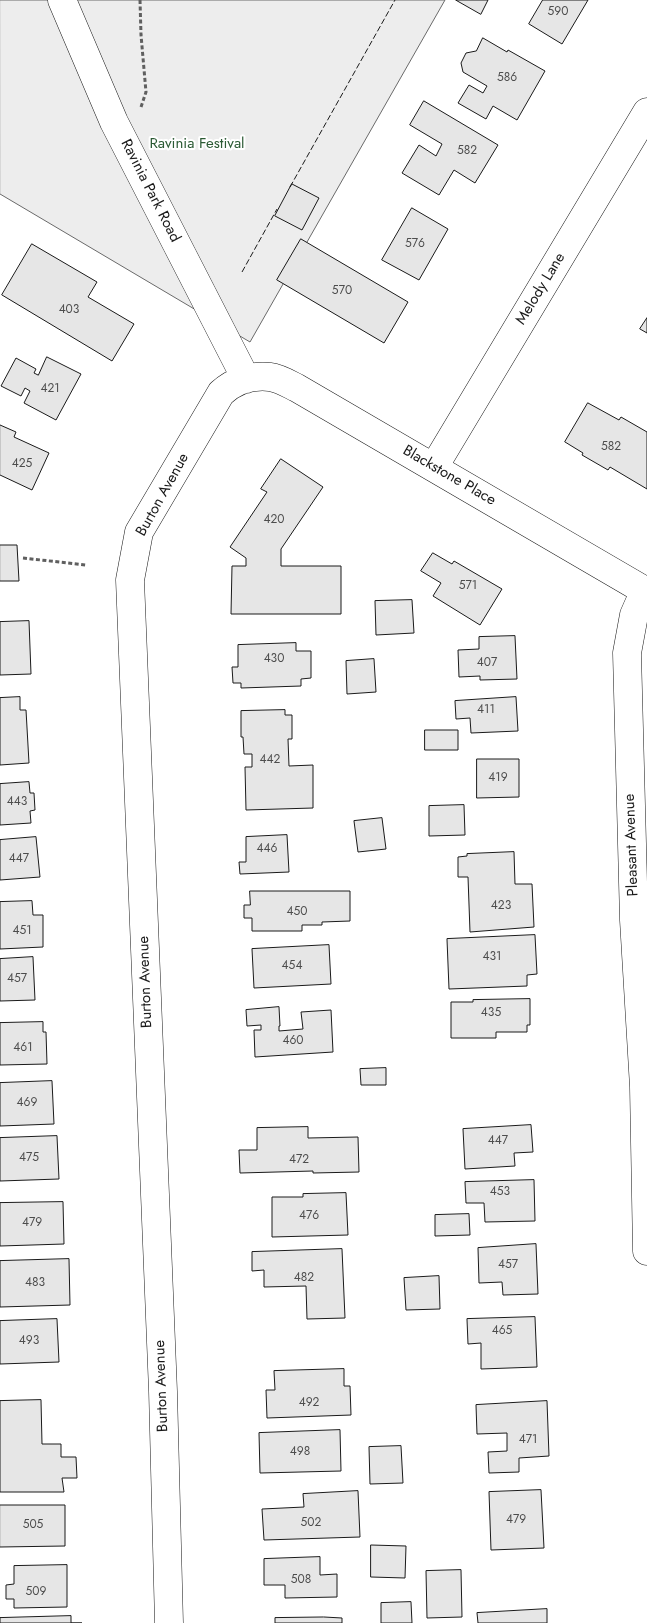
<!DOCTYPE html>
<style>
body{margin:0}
canvas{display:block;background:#fff}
</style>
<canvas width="647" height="1623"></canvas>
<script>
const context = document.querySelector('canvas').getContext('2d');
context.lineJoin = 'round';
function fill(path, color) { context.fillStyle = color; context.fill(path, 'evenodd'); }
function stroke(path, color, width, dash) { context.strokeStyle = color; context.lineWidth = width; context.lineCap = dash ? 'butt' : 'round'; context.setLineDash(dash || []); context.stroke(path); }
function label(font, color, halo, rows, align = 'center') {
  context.font = font + ' Jost,sans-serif'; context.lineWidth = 4; context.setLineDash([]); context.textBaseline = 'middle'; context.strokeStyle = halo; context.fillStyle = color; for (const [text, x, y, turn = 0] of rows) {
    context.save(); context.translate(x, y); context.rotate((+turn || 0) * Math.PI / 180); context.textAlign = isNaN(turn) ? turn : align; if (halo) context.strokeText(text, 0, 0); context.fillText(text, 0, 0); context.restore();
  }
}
const built = new Path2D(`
 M0,0h445l-195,342 -250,-148z`);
fill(built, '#ededed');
stroke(built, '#6a6a6a', 1);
const building = new Path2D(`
 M456,0h32l-7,14z
 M543,0h45l-26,44 -33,-20z
 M483,38l24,14 1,-2 37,21 -28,49 -24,-14 -7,13 -28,-16 11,-18 14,8 4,-7 -24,-14 -2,-9 5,-10 10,-2z
 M424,101l74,44 -23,38 -21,-13 -15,25 -37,-22 17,-28 17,11 6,-12 -32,-19z
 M292,184l27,14 -17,32 -27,-14z
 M412,208l36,21 -29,51 -37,-20z
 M301,239l107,63 -24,41 -107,-63z
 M32,244l65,38 -9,15 46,27 -22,37 -110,-66z
 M647,318v15l-7,-4z
 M47,357l34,17 -25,46 -32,-17 6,-12 -5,-3 -4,8 -20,-10 15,-28 20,11 -2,4 4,2z
 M588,403l31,17 2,-3 26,15v57l-37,-22 -2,3 -26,-15 1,-2 -18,-11z
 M0,425l16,7 -2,5 35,16 -17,37 -32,-15z
 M281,459l42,28 -42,62v17h60v48h-110l1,-48h14v-8l-16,-11 37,-55 -6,-3z
 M0,545h17l2,36h-19z
 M433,553l19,11 2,-3 48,28 -22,36 -47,-29 8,-13 -20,-12z
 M412,600l2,33 -38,2 -1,-34z
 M29,621l2,53 -31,1v-53z
 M515,636l2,43 -37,1v-4l-21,1 -1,-27 21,-1v-12z
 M296,643v8h15v27l-10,1v7l-60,2v-5h-8l-1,-16h6v-22z
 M374,659l2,33 -29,2 -1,-33z
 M20,697v13h6l3,53 -29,2v-67z
 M516,697l2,34 -47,2 -1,-15 -14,1 -1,-18z
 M285,710v5h7v24h-4l1,27 24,-1v43l-67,2 -1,-43h7v-13h-8l-1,-17h-2v-26z
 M425,730h33v20h-33z
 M477,759h42v38l-42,1z
 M29,782l1,11h4l1,17 -5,1 1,12 -31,2v-41z
 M464,805l1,30 -36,1v-30z
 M382,818l4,31 -28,3 -4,-31z
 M287,835l2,37 -49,2 -1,-12h7v-25z
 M36,837l4,40 -40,3v-40z
 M514,852l1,32h17l2,43 -64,5 -2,-55h-10v-20l9,-1v-2z
 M250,891h100v30l-28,1v3h-20v6h-50v-13h-8v-13h6z
 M32,901l1,14h10v32l-43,2v-47z
 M535,935l2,39 -10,1v11l-78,3 -2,-50z
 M329,945l2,39 -77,4 -2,-39z
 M33,957l2,43 -35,1v-42z
 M530,999v26h-3v7h-31v6h-45v-36h22v-2z
 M279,1007l1,19h-1v5l24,-2 -2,-17 30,-2 2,42 -78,5 -1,-27h7v-5l-14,1 -1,-16z
 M43,1022v10h3l1,32 -47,1v-42z
 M386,1068v17h-25l-1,-16z
 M52,1081l2,43 -54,2v-43z
 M531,1125l2,27 -19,1 1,13 -50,3 -2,-40z
 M308,1127v11l50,-1 1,35 -46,1v-2l-73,2 -1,-23h18v-22z
 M57,1136l2,43 -59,2v-43z
 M534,1180l1,41 -50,1 -1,-19h-18l-1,-21z
 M346,1193l2,42 -76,2v-40h31v-3z
 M63,1202l1,42 -64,2v-43z
 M469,1214l1,21 -35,1v-21z
 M536,1244l2,50 -35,1 -1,-13 -23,1 -1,-35z
 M342,1249l3,69 -38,1 -1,-33 -42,1v-17l-12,1v-19z
 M69,1259l1,46 -70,2v-46z
 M439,1276l1,33 -34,1 -2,-32z
 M535,1317l2,50 -56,2v-26l-13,1 -1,-25z
 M57,1319l2,43 -59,2v-43z
 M344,1369v17h6l1,29 -84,3 -1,-28h9l-1,-19z
 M41,1400l1,44h19v13h15l1,21h-15l2,14h-64v-91z
 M547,1401l2,55 -30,2v14l-30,1 -1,-21 19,-1v-18l-30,1 -1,-29z
 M340,1430l1,41 -81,2 -1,-40z
 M401,1446l2,37 -33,1 -1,-37z
 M541,1490l3,58 -53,2 -2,-58z
 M358,1491l2,46 -96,3 -2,-31 42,-2 -1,-13z
 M0,1505h65v41l-65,1z
 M371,1545l35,1 -1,32 -34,-1z
 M320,1557v18l17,-1v23l-52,1v-13h-21v-26z
 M67,1565v42l-53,1v-9h-8v-14l8,-1v-18z
 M461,1570l1,47 -35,1 -1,-47z
 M411,1602l1,21h-31v-20z
 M547,1609v14h-69l-1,-10z
 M71,1616v7h11h-82v-5z
 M324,1617l18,1v5h-67v-5z`);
fill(building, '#e6e6e6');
stroke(building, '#1a1a1a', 1);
const minor = new Path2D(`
 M62,0l52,122 132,257
 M434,467l213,-355
 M645,590l-11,25 -7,38 7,267 10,167 3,164
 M169,1623l-6,-232 -33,-811 9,-48 82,-139c13,-12 31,-18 49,-16 9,1 19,7 27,11l350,204`);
stroke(minor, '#1a1a1a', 29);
stroke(new Path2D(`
 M140,0l1,35 5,57 -5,15
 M23,558l63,7`), '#5f5f5f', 3, [4, 2.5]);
stroke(minor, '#fff', 28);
stroke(new Path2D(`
 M290,187l105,-187
 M242,272l35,-63`), '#1a1a1a', 1, [6, 2.5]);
label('12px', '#4d4d4d', null, [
 ["590",558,12],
 ["586",507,78],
 ["582",467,151],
 ["576",415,244],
 ["570",342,291],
 ["403",69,310],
 ["421",50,389],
 ["582",611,447],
 ["425",22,464],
 ["420",274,520],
 ["571",468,586],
 ["430",274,659],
 ["407",487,663],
 ["411",486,710],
 ["442",270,760],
 ["419",498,778],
 ["443",17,802],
 ["446",267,849],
 ["447",19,859],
 ["423",501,906],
 ["450",297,912],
 ["451",22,931],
 ["431",492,957],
 ["454",292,966],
 ["457",17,979],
 ["435",491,1013],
 ["460",293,1041],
 ["461",23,1048],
 ["469",27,1103],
 ["447",498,1141],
 ["475",29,1158],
 ["472",299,1160],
 ["453",500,1192],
 ["476",309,1216],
 ["479",32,1223],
 ["457",508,1265],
 ["482",304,1278],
 ["483",35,1283],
 ["465",502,1331],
 ["493",29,1341],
 ["492",309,1403],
 ["471",528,1440],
 ["498",300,1452],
 ["479",516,1520],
 ["502",311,1523],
 ["505",33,1525],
 ["508",301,1580],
 ["509",36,1592]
]);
label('15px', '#2b5a34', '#fff', [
 ["Ravinia Festival",197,144]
]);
label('15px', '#1a1a1a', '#fff', [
 ["Ravinia Park Road",150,191,63],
 ["Melody Lane",541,289,-59],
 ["Blackstone Place",449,476,30],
 ["Burton Avenue",163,495,-61],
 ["Pleasant Avenue",632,845,-92],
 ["Burton Avenue",146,982,-92],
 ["Burton Avenue",162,1386,-92]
]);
</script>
